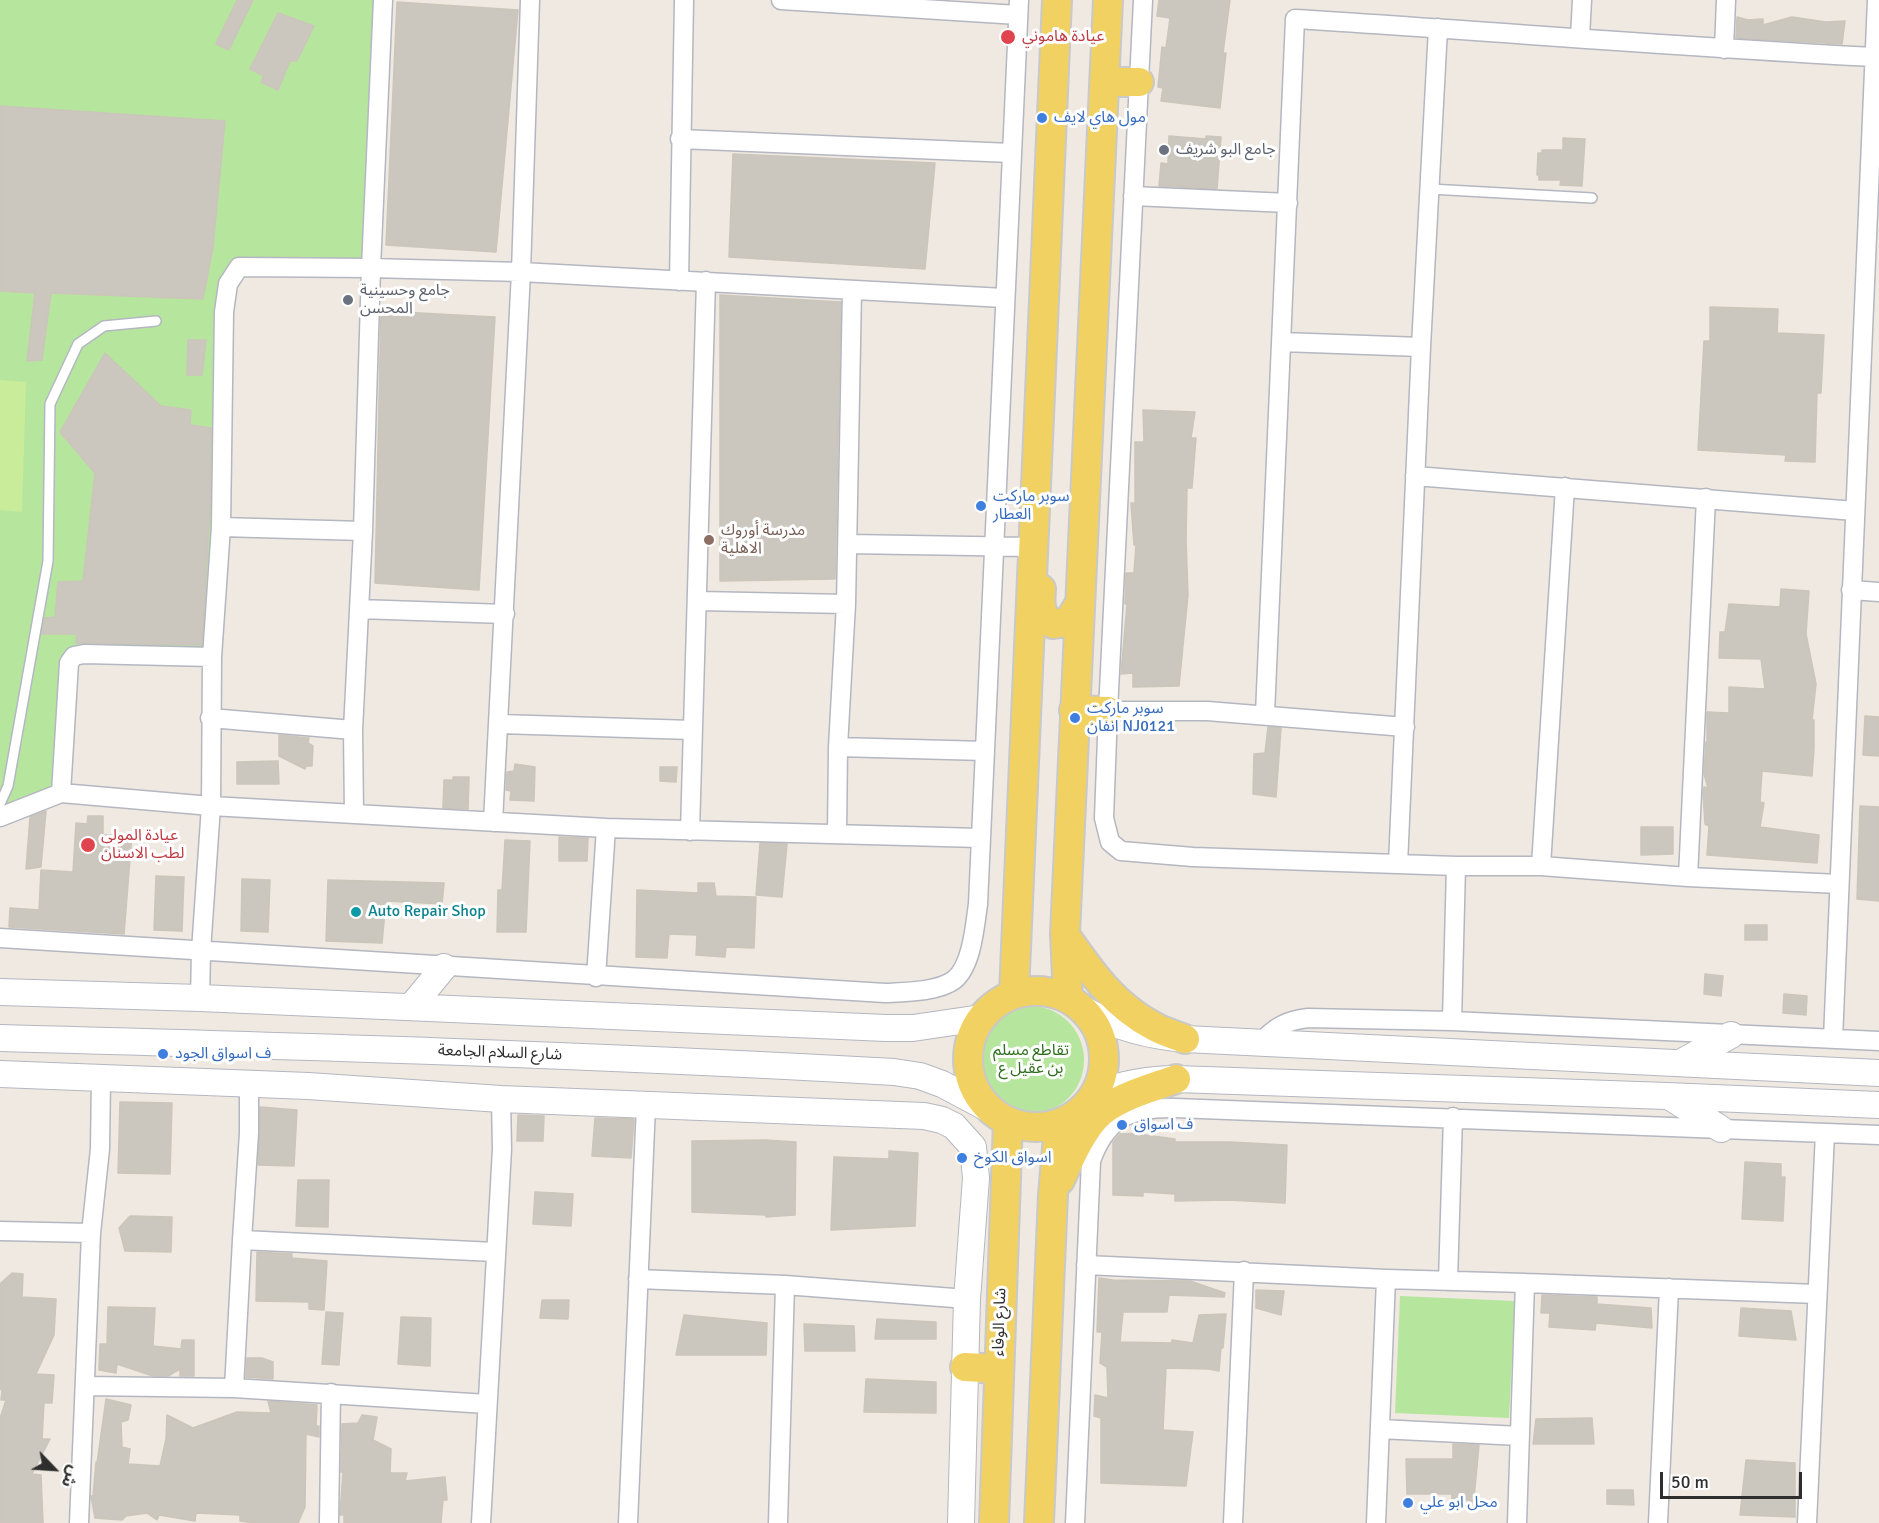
<!DOCTYPE html>
<meta charset="utf-8">
<style>
body{margin:0}
#map{position:relative;width:1879px;height:1523px;overflow:hidden;background:#efe9e1;font-family:Signika,"Noto Sans Arabic",sans-serif}
canvas{display:block}
.north{position:absolute;left:24px;top:1439px;width:60px;height:60px;-webkit-text-stroke:4px #fff;paint-order:stroke;rotate:115deg;font-size:16px;font-weight:700;line-height:24px;text-align:center;color:#2e2e2e}
.north::after{content:'';display:block;margin:auto;width:21px;height:27px;background:#2e2e2e;clip-path:polygon(50% 0,100% 100%,50% 72%,0 100%)}
.scale{position:absolute;left:1660px;top:1472px;width:142px;height:27px;box-sizing:border-box;border:3px solid #2e2e2e;border-top:0;padding-left:8px;font-size:18px;line-height:21px;white-space:nowrap;color:#2e2e2e;-webkit-text-stroke:4px #fff;paint-order:stroke}
</style>
<div id="map">
<canvas width="1879" height="1523"></canvas>
<div class="north">ش</div>
<div class="scale">50 m</div>
</div>
<script>
const context = document.querySelector('canvas').getContext('2d');
context.lineJoin = 'round';
function fill(path, color) { context.fillStyle = color; context.fill(path, 'evenodd'); }
function stroke(path, color, width, dash) { context.strokeStyle = color; context.lineWidth = width; context.lineCap = dash ? 'butt' : 'round'; context.setLineDash(dash || []); context.stroke(path); }
function label(font, color, halo, rows, align = 'center') {
  context.font = font + ' Signika,"Noto Sans Arabic",sans-serif'; context.lineWidth = 6; context.setLineDash([]); context.textBaseline = 'middle'; context.strokeStyle = halo; context.fillStyle = color; for (const [text, x, y, turn = 0] of rows) {
    context.save(); context.translate(x, y); context.rotate((+turn || 0) * Math.PI / 180); context.textAlign = isNaN(turn) ? turn : align; if (halo) context.strokeText(text, 0, 0); context.fillText(text, 0, 0); context.restore();
  }
}
fill(new Path2D(`
 M0,0h383l-12,268 -132,-1 -11,17 -16,373 -138,-1 -13,137 -61,24z
 M976 1060a54 54 0 1 1 108 0a54 54 0 1 1-108 0Z
 M1400,1296l115,5 -6,117 -114,-5z`), '#b6e59e');
fill(new Path2D(`
 M0,380l26,2 -4,130 -22,-2z`), '#c9ec9a');
const building = new Path2D(`
 M237,0h16l-24,50 -13,-6z
 M1159,0h71l-7,53h3l-6,55 -59,-7 2,-13 -5,-1 4,-40 4,1 4,-30 -13,-2z
 M397,2l121,8 -22,242 -110,-7z
 M278,13l36,13 -17,35h-7l-12,29 -17,-8 3,-6 -14,-7z
 M1737,17l11,3 15,-1v6l29,-8 34,5 19,-1 -3,23 -106,-6z
 M0,106l225,15 -12,126 -10,52 -152,-6 -9,67 -15,1 8,-68 -35,-2z
 M1169,136l37,3v-3l15,1 -4,52 -58,-3 2,-23 7,1z
 M1563,138l22,1 -3,47 -22,-1 1,-5h-22v-5h-2l1,-22h4v-3h21z
 M733,154l202,9 -10,106 -196,-12z
 M720,295l121,7 -6,277 -115,2z
 M1710,307l68,2 -1,24 47,2 -3,58h-4l-2,69 -30,-1 1,-6 -88,-5 6,-109h6z
 M381,311l114,6 -16,273 -104,-7z
 M188,340h18l-4,35h-15z
 M105,353l56,53 30,4 -1,15 21,3 -1,79 -8,138 -126,-2 1,-9h-35l3,-16 10,-1 3,-35 25,-1 12,-108 -35,-41z
 M1143,410l52,2 -4,26h5l-4,50h-5l-1,51 2,56 -9,91 -46,1v-14l-12,1 6,-70h-2l1,-31h8l2,-28h-2l-3,-42h4v-61h9z
 M1781,589l28,2 -3,43 10,50 -4,36h2v29l-2,27 -50,-5 -2,31 4,1 -4,24 59,8 -2,28 -110,-8 2,-29 -4,-2 -2,-31 1,-6 4,1 -4,-14 2,-32h1v-30l22,1v-26l36,2 -4,-30 -42,-1 1,-26h5l4,-28 51,3z
 M1865,716l14,1v39l-16,-1z
 M1268,727l13,1 -5,69 -23,-3 1,-40 11,-1z
 M279,735l30,3 -1,5 5,3 -1,20h-6l-1,3 -26,-13z
 M278,761l1,23h-42v-22z
 M515,764l20,3 -1,34 -24,-1 1,-9 -5,-1 1,-18 7,-1z
 M660,767h17l-1,15 -16,-1z
 M453,777h16l-1,32 -25,-1 1,-28h9z
 M1860,806l19,1v94l-22,-2z
 M46,811l-5,56 -15,2 4,-52z
 M88,816h15v19l29,-1 -8,100 -115,-7 1,-19 29,2 2,-40 32,2 3,-49 11,1z
 M1641,827h32v27l-32,1z
 M559,837l29,1 -1,23h-28z
 M505,840l25,1 -4,91h-29l1,-42h4z
 M760,843l27,1 -5,53 -26,-2z
 M156,876l28,1 -2,54 -28,-1z
 M242,879l28,1 -2,52 -27,-1z
 M328,880l116,3 -2,21 -56,-3 -4,42 -56,-2z
 M698,883h16l2,13 40,1 -2,51 -28,-1 -1,10 -29,-2 1,-20 -28,-1 -2,24 -31,-1 1,-67 61,3z
 M1745,925h22v15h-22z
 M1705,974l18,2 -2,20 -17,-2z
 M1784,994l23,2 -1,19 -23,-2z
 M120,1102l52,1 -2,71 -52,-1z
 M260,1107l37,3 -3,56 -36,-1z
 M518,1115l26,1 -1,25h-26z
 M595,1118l39,1 -3,39 -39,-2z
 M1145,1133v2l30,4v3h54l58,3 -2,58 -56,-3 -54,1v-7l-32,-2v4l-30,-1v-53l7,-8z
 M765,1140l31,2 -1,73 -29,2v-2l-74,-3v-71z
 M889,1151l29,2 -3,73 -84,4 3,-73 55,2z
 M1745,1162l36,2v13h4l-2,44 -41,-2z
 M298,1180h31l-1,47 -32,-1z
 M535,1192l38,2 -2,32 -38,-2z
 M130,1216l42,1 -1,35 -46,-1 -6,-23z
 M257,1252l35,2v4l35,3 -3,49 -15,-1v-7l-53,-1z
 M12,1273l11,1 -1,23 34,2 -2,36 -18,39 18,1 -2,28h-8l-2,36h8l-18,35 9,1 2,48h-43v-105l6,-18h-5l1,-10 -2,-1v-105z
 M1099,1278l14,2 77,1 35,12 -1,4 -55,-2 -2,17h-44l-3,30 52,1v-3l21,3 6,-28 27,-1 -3,34h-2l-2,23 -10,-2 -43,-1 -3,62 30,2 -7,54 -85,-3v-65l-7,-2 1,-21 13,3 -1,-31 -7,-4 2,-31h-5z
 M1256,1290l28,1 -3,24 -25,-7z
 M1542,1295l55,2v7l54,4 1,20 -56,-5 -1,7 -46,-3 1,-14h-9z
 M542,1300h27l-1,19 -28,-1z
 M108,1307l47,1 -2,38 28,3 1,-9h12v36h-14v-7l-12,7h-15l-36,-12 -1,9 -17,-3 1,-26h7z
 M1741,1308l50,3 5,29 -57,-4z
 M326,1312l17,1 -4,52 -17,-1z
 M684,1315l83,8 -1,32h-90z
 M401,1317l30,1 -1,48 -32,-2z
 M877,1319l59,3v17h-61z
 M804,1324l50,2 1,25h-50z
 M247,1358h15l11,4v17l-27,-2z
 M866,1379l70,3v31l-72,-1z
 M106,1399l25,6 -3,15 -7,2 1,25 8,2 -2,15 32,2 6,-27 1,-24 26,13 44,-16 34,1 -3,-12 49,4 -1,21h3v11l-13,-3 -1,73 -7,16h-43l-15,-2v-6l-44,-2 -1,8 -36,-6 -2,5 -10,-7 -21,3 -4,4 -27,-2 -4,-22h2l3,-34 1,1z
 M362,1415l15,2 -4,23 18,9 -1,24h17l-2,8 40,-4 2,23h-4l-2,23h-97v-8h-4l3,-43h-2l1,-48 16,-1z
 M1592,1418l2,26h-61l3,-25z
 M1453,1444l26,1 -6,64h-22l1,-15h-45l-1,-35h47z
 M1746,1460l49,3v54l-55,-2z
 M1607,1490h26l1,15 -27,-1z`);
fill(building, '#cbc7bf');
stroke(building, '#cbc5ba', 1.5);
const lane = new Path2D(`
 M1430,189l162,9
 M0,804l8,-18 40,-225 2,-157 28,-60 26,-18 52,-5`);
const street = new Path2D(`
 M781,0l237,15
 M1580,37l2,-37
 M1724,49l2,-49
 M680,139l331,14
 M1133,196l155,7
 M679,281l5,-281
 M1282,342l139,5
 M1415,476l440,35
 M221,527l142,4
 M848,544l185,3
 M1851,590l28,2
 M698,601l148,3
 M359,609l146,5
 M1108,711l35,-711
 M1265,714l30,-695c193,12 386,28 579,38
 M210,718l143,12
 M500,724l192,6
 M1405,727l-198,-16h-99l-4,107 6,24 11,9 72,6 263,9h85l147,11 151,7
 M838,747l147,4
 M61,793l8,-130 5,-7 10,-2 128,3
 M354,814l-1,-84 10,-199 8,-263 12,-268
 M0,817l61,-24 150,13 395,22 374,10
 M493,822l28,-550 9,-272
 M690,831l16,-550
 M837,834l1,-87 8,-143 6,-313
 M1398,864l23,-517 17,-319
 M1541,866l24,-379
 M1688,877l18,-379
 M0,938l885,55c19,-1 53,-1 69,-13 18,-14 21,-55 24,-76l41,-904
 M596,977l10,-149
 M200,998l1,-47 10,-145 1,-149 9,-130 3,-215 4,-28 11,-17 132,1 150,4 483,26
 M1452,1021l4,-155
 M1833,1039l44,-1039
 M1261,1043c13,-16 27,-23 47,-25l144,3 427,20
 M0,1231l91,2
 M242,1240l253,12
 M1086,1265l300,14 139,4 292,11
 M638,1279l147,6 182,14
 M1448,1281l5,-164
 M85,1386l149,2 253,16
 M234,1388l8,-148 7,-107v-48
 M1380,1429l140,7
 M79,1523l12,-290 9,-84 1,-70
 M329,1523l2,-130
 M481,1523l21,-374 -1,-50
 M628,1523l18,-418
 M778,1523l7,-238
 M1075,1523l16,-362c15,-43 40,-54 84,-53l704,27
 M1233,1523l11,-252
 M1376,1523l10,-244
 M1517,1523l8,-240
 M1658,1523l11,-235
 M1807,1523l18,-390`);
const secondary = new Path2D(`
 M0,992l200,6 686,30h27l68,-10
 M411,1007l33,-40
 M1086,1011c32,17 63,25 99,28l694,34
 M0,1038c298,8 596,17 894,34l26,4 22,8 49,26
 M1680,1063l51,-28
 M0,1074l308,12 193,13 423,17 18,4 12,6 19,21 3,31 -9,121 -6,224
 M1095,1094c27,-10 53,-15 81,-15l491,17 212,9
 M1670,1097l51,32`);
const primary = new Path2D(`
 M1105,82h34
 M1041,589c-1,15 -2,26 12,35l15,-2 12,-19
 M1074,710l34,1
 M1065,935c25,36 49,71 90,92 9,5 20,8 30,12
 M968 1059a68 68 0 1 1 136 0a68 68 0 1 1-136 0Z
 M1014,994l43,-994
 M1068,998l-3,-64 43,-934
 M1060,1180c10,-21 20,-45 35,-62 17,-20 57,-30 81,-39
 M965,1367l33,2
 M994,1523l14,-402
 M1039,1523l14,-328 6,-72`);
stroke(lane, '#b4b7c1', 12);
stroke(street, '#b4b7c1', 21);
stroke(secondary, '#b4b7c1', 28);
stroke(primary, '#c9c9c9', 32);
stroke(lane, '#fff', 9);
stroke(street, '#fff', 18);
stroke(secondary, '#fff', 26);
stroke(primary, '#f2d163', 28);
for (const [x, y, r, color] of [
 [1008,37,8,"#e0444e"],
 [1042,118,6,"#3f7fe0"],
 [1164,150,6,"#6b7280"],
 [348,300,6,"#6b7280"],
 [981,506,6,"#3f7fe0"],
 [709,540,6,"#8d6e63"],
 [1075,718,6,"#3f7fe0"],
 [88,845,8,"#e0444e"],
 [356,912,6,"#0f9aa8"],
 [163,1054,6,"#3f7fe0"],
 [1122,1125,6,"#3f7fe0"],
 [962,1158,6,"#3f7fe0"],
 [1408,1503,6,"#3f7fe0"]
]) { const dot = new Path2D(); dot.arc(x, y, r, 0, 2 * Math.PI); context.fillStyle = color; context.fill(dot); stroke(dot, '#fff', 2); }
label('16px', '#be3a42', '#fff', [
 ["عيادة هاموني",1022,37],
 ["عيادة المولى",101,836],
 ["لطب الاسنان",101,854]
], 'left');
label('16px', '#366cbe', '#fff', [
 ["مول هاي لايف",1054,118],
 ["سوبر ماركت",993,497],
 ["العطار",993,515],
 ["سوبر ماركت",1087,709],
 ["انفان NJ0121",1087,727],
 ["ف اسواق الجود",175,1054],
 ["ف اسواق",1134,1125],
 ["اسواق الكوخ",974,1158],
 ["محل ابو علي",1420,1503]
], 'left');
label('16px', '#5b616d', '#fff', [
 ["جامع البو شريف",1176,150],
 ["جامع وحسينية",360,291],
 ["المحسن",360,309]
], 'left');
label('16px', '#785e54', '#fff', [
 ["مدرسة أوروك",721,531],
 ["الاهلية",721,549]
], 'left');
label('16px', '#0d838f', '#fff', [
 ["Auto Repair Shop",368,912]
], 'left');
label('16px', '#2c6e1b', '#fff', [
 ["تقاطع مسلم",1031,1051],
 ["بن عقيل ع",1031,1069]
]);
label('16px', '#2e2e2e', '#fff', [
 ["شارع السلام الجامعة",500,1053,2],
 ["شارع الوفاء",1000,1322,-88]
]);
</script>
